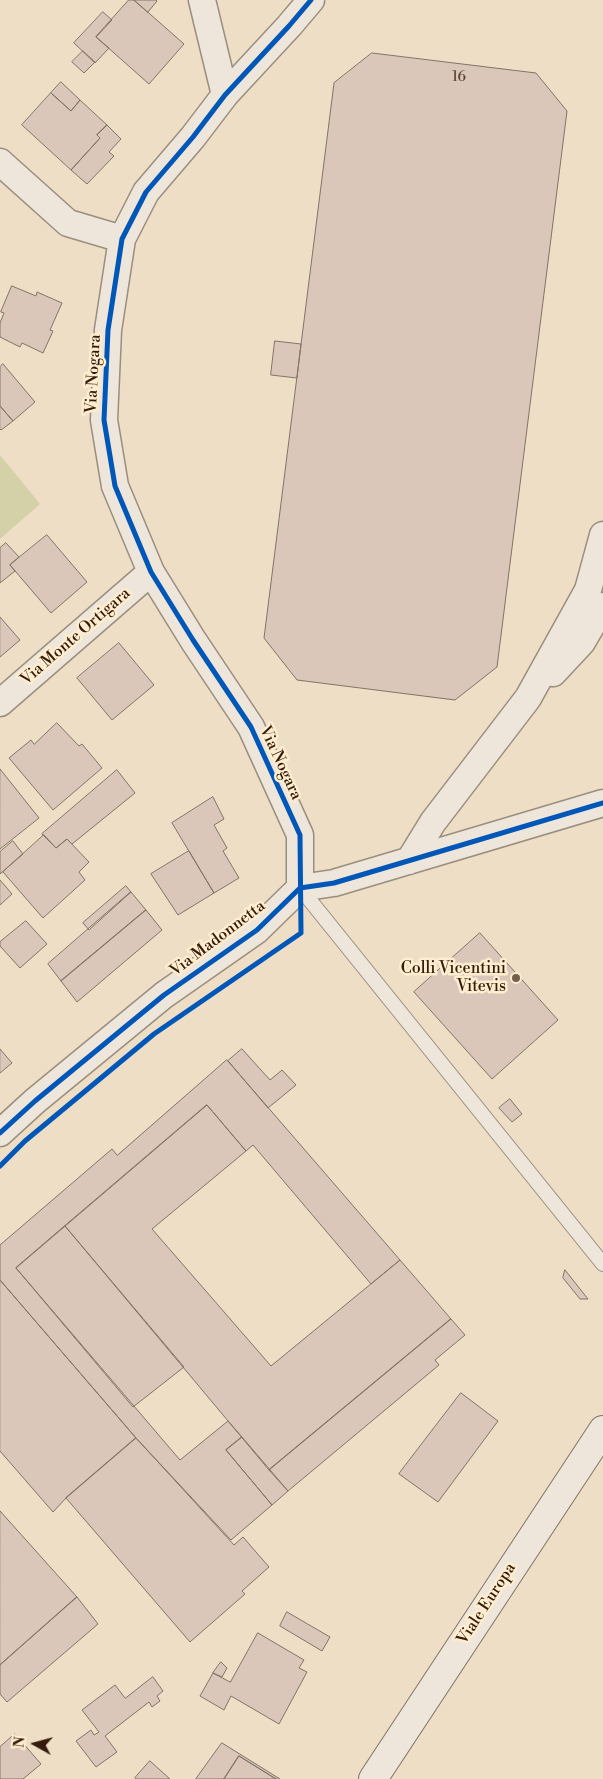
<!DOCTYPE html>
<style>
body{margin:0}
#map{position:relative;width:603px;height:1779px;overflow:hidden;background:#eddec5;font-family:"Libre Bodoni",serif}
canvas{display:block}
.north{position:absolute;left:10px;top:1719px;width:50px;height:50px;-webkit-text-stroke:4px #feedce;paint-order:stroke;rotate:277deg;font-size:14px;font-weight:700;line-height:20px;text-align:center;color:#341b0b}
.north::after{content:'';display:block;margin:auto;width:18px;height:22px;background:#341b0b;clip-path:polygon(50% 0,100% 100%,50% 72%,0 100%)}
</style>
<div id="map">
<canvas width="603" height="1779"></canvas>
<div class="north">N</div>
</div>
<script>
const context = document.querySelector('canvas').getContext('2d');
context.lineJoin = 'round';
function fill(path, color) { context.fillStyle = color; context.fill(path, 'evenodd'); }
function stroke(path, color, width, dash) { context.strokeStyle = color; context.lineWidth = width; context.lineCap = dash ? 'butt' : 'round'; context.setLineDash(dash || []); context.stroke(path); }
function label(font, color, halo, rows, align = 'center') {
  context.font = font + ' "Libre Bodoni",serif'; context.lineWidth = 5; context.setLineDash([]); context.textBaseline = 'middle'; context.strokeStyle = halo; context.fillStyle = color; for (const [text, x, y, turn = 0] of rows) {
    context.save(); context.translate(x, y); context.rotate((+turn || 0) * Math.PI / 180); context.textAlign = isNaN(turn) ? turn : align; if (halo) context.strokeText(text, 0, 0); context.fillText(text, 0, 0); context.restore();
  }
}
fill(new Path2D(`
 M0,455l40,49 -40,35z`), '#d4d0a7');
const building = new Path2D(`
 M129,0h5l50,44 -35,40 -53,-47z
 M134,0h22l1,1 -9,11z
 M103,12l9,8 -16,17 13,11 -14,15 -21,-20z
 M83,51l12,11 -11,11 -12,-11z
 M372,53l164,20 31,38 -70,556 -42,33 -158,-20 -33,-42 70,-555z
 M61,82l19,18 -9,11 -20,-18z
 M51,93l20,18 9,-11 27,25 -10,10 3,3 -29,32 -49,-45z
 M107,125l14,14 -12,13 5,4 -27,28 -16,-14 29,-32 -3,-3z
 M12,286l24,10 1,-4 25,11 -12,27 3,1 -10,22 -21,-10 -2,4 -20,-10v-14l4,-10 -3,-1z
 M275,341l26,3 -4,34 -26,-3z
 M3,364l32,38 -22,19 -13,-15v-39z
 M0,406l13,15 -12,9 -1,-1z
 M47,535l40,47 -36,31 -41,-48z
 M6,543l13,14 -9,8 5,6 -15,12v-35z
 M0,617l20,23 -20,17z
 M119,643l35,42 -42,35 -35,-42z
 M57,723l22,23 3,-2 20,24 -49,42 -44,-52 22,-18 3,4z
 M0,769l39,49 -39,31z
 M117,770l18,23 -63,51 -5,-5 -11,9 -14,-14z
 M213,797l11,22 -10,6 13,23 -4,3 16,27 -25,15 -42,-70z
 M44,835l12,13 11,-9 22,23 -10,10 6,8 -42,38 -40,-46z
 M13,841l10,13 -23,20v-22z
 M189,851l25,42 -36,22 -27,-41z
 M0,880l12,14 -12,11z
 M126,886l5,6 -42,38 -6,-7z
 M131,892l15,18 -85,71 -13,-17z
 M146,910l16,20 -85,72 -16,-21z
 M26,921l21,23 -27,24 -20,-22v-4z
 M480,933l78,87 -66,59 -78,-87z
 M0,1049l12,14 -12,10z
 M242,1049l28,31 12,-10 14,15 -28,23 -40,-47z
 M227,1060l173,200 -29,24 -118,-139 -7,6 -39,-46 -191,163 164,192 48,-39 14,16 -16,13 46,55 -41,35 -95,-102 -136,-158v-35l112,-96 5,6z
 M510,1099l12,15 -10,8 -13,-14z
 M207,1105l39,46 -94,78 119,137 129,-106 51,59 -182,151 -204,-244z
 M65,1226l119,141 -51,40 -117,-139z
 M565,1270l23,29h-8l-17,-21z
 M0,1280l136,158 -70,60 -13,14 -53,-61z
 M451,1319l14,16 -30,25 4,5 -151,126 -19,-21z
 M461,1393l37,28 -60,81 -39,-28z
 M242,1437l46,54 -16,14 -46,-55z
 M136,1438l98,107 9,-8 26,30 -27,24 3,3 -55,48 -124,-144z
 M0,1511l77,86 -77,68z
 M77,1597l21,27 -91,78 -7,-8v-29z
 M287,1612l43,25 -8,14 -42,-25z
 M258,1633l46,27 -5,8 8,4 -28,52 -48,-28 -7,14 -24,-14 13,-23 17,9z
 M221,1662l6,6 -5,9 -9,-4z
 M153,1677l10,14 -6,5 3,5 -8,6 -3,-5 -44,34 12,16 -21,15 -20,-26 15,-11 3,5 5,-3 -17,-22 33,-25 10,13z
 M15,1734l26,30 -18,15h-23v-32z
 M222,1743l58,36h-4l-37,-23 -15,23h-28z
 M239,1756l37,23h-52z
 M150,1761l20,18h-34l-1,-1z`);
fill(building, '#dbc7b9');
stroke(building, '#807466', 1);
const lane = new Path2D(`
 M300,888l303,376`);
const street = new Path2D(`
 M202,0l23,95
 M0,162l68,61 54,16
 M553,673l29,-31 21,-36
 M0,703l151,-131
 M409,861l24,-39 95,-124 60,-108 15,-55
 M300,888v-53l-49,-108 -58,-87 -42,-68 -36,-86 -11,-66 4,-90 14,-91 24,-47 47,-55 32,-42 64,-69 22,-26
 M0,1133l35,-32 129,-106 93,-65 43,-42 34,-5 269,-80`);
const secondary = new Path2D(`
 M373,1779l230,-349`);
stroke(lane, '#9a8e7f', 16);
stroke(street, '#9a8e7f', 29);
stroke(secondary, '#807466', 30);
stroke(lane, '#eee6da', 14);
stroke(street, '#eee6da', 26);
stroke(secondary, '#eee6da', 28);
stroke(new Path2D(`
 M0,1133l35,-32 129,-106 93,-65 43,-42 34,-5 269,-80
 M0,1166l25,-25 129,-107 147,-101 -1,-98 -49,-108 -58,-87 -42,-68 -36,-86 -11,-66 4,-90 14,-91 24,-47 47,-55 32,-42 64,-69 22,-26`), '#0057b8', 5);
for (const [x, y, r, color] of [
 [516,978,5,"#755f4c"]
]) { const dot = new Path2D(); dot.arc(x, y, r, 0, 2 * Math.PI); context.fillStyle = color; context.fill(dot); stroke(dot, '#feedce', 2); }
label('14px', '#5e4636', null, [
 ["16",459,78]
]);
label('16px', '#341b0b', '#feedce', [
 ["Via Nogara",94,374,-87],
 ["Via Monte Ortigara",76,637,-41],
 ["Via Nogara",280,763,65],
 ["Via Madonnetta",218,939,-37],
 ["Viale Europa",487,1604,-57]
]);
label('16px', '#341b0b', '#feedce', [
 ["Colli Vicentini",506,969],
 ["Vitevis",506,987]
], 'right');
</script>
